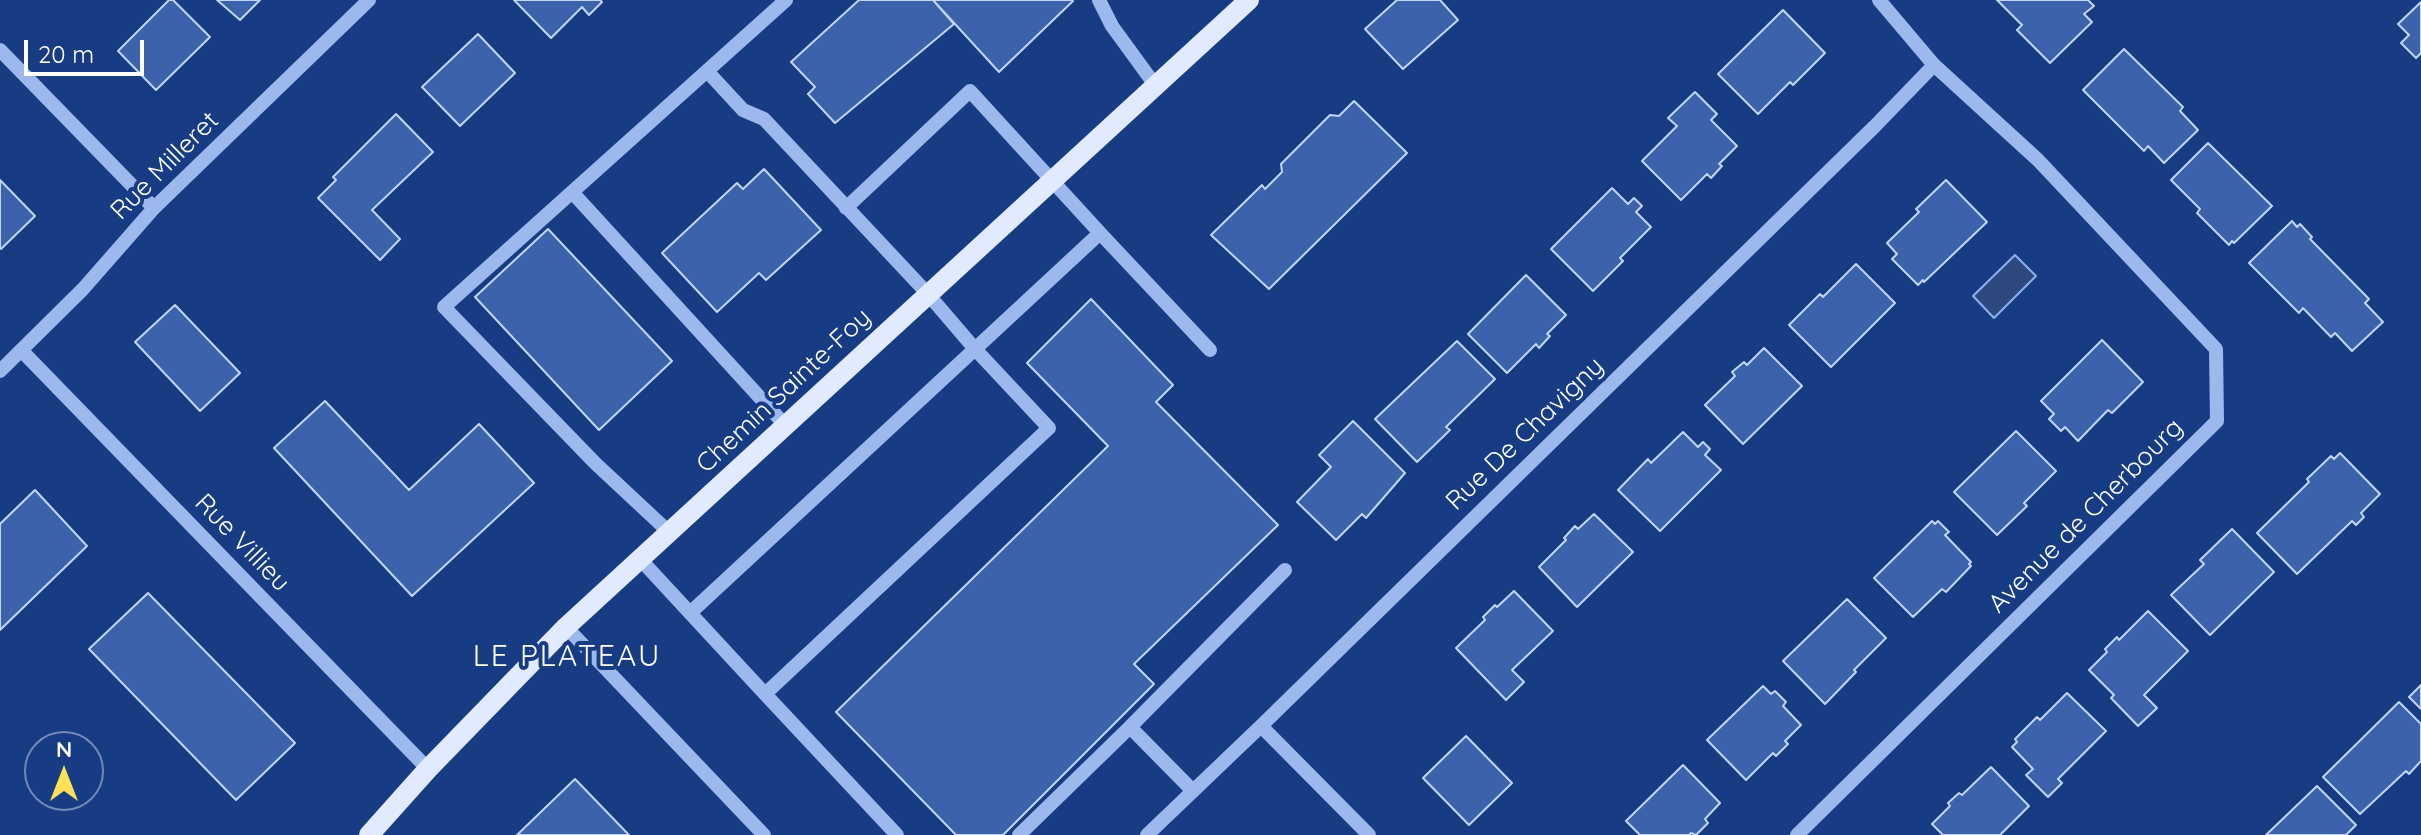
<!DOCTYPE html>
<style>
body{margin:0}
#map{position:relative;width:2421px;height:835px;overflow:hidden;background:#183c84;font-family:Quicksand,sans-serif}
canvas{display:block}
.north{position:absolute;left:24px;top:731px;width:80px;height:80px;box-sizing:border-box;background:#183c84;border:2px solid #748ab5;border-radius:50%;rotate:0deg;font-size:22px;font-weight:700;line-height:32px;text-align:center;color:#fff}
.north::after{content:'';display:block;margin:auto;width:28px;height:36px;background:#ffe057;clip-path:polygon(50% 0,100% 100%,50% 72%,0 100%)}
.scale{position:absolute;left:24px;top:40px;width:120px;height:36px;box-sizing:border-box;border:4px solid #fff;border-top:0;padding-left:10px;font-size:24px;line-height:28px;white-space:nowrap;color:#fff;-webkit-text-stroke:6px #183c84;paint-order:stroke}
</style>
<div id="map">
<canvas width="2421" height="835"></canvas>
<div class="north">N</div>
<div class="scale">20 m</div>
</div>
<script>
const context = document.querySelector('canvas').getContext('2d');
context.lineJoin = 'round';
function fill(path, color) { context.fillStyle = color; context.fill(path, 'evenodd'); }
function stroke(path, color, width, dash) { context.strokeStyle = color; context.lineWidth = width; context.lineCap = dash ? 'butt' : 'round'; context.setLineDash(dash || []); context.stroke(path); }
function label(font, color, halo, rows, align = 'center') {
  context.font = font + ' Quicksand,sans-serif'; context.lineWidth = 8; context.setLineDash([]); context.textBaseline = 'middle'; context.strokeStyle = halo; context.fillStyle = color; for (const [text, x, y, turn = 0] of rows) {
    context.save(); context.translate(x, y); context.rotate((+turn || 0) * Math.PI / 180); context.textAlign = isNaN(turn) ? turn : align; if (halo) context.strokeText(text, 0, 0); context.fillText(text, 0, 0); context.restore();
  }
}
const water = new Path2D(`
 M2015,255l21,21 -42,42 -21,-22z`);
fill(water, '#2d497e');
stroke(water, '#8fb1ef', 2);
const building = new Path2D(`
 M169,0h4l37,37 -54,53 -38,-39z
 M217,0h43l-20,20z
 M514,0h86l2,2 -13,13 -7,-8 -31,31z
 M859,0h74l21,24 -119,99 -27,-29 7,-7 -24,-25z
 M933,0h139l1,1 -74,71z
 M1397,0h43l18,20 -55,49 -38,-40z
 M1997,0h91l6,6 -10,8 8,8 -42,41 -33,-33 5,-5z
 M2421,2v51l-5,5 -15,-15 8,-8 -11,-11z
 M1783,10l42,43 -32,32 -3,-3 -32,32 -40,-40z
 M478,34l37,39 -55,53 -38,-39z
 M2124,49l59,58 -3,4 18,19 -34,33 -16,-17 -4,5 -61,-61z
 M1695,92l22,22 -6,6 26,26 -18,18 3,2 -11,12 -4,-4 -26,26 -39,-39 35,-35 -9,-8z
 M1354,101l53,52 -138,136 -58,-54 51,-50 3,4 17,-17 -1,-8 49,-49 9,1z
 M396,114l37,38 -61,58 28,29 -20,21 -62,-62 18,-18 -3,-3z
 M2208,143l64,63 -38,37 -2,-2 -3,4 -32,-32 3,-4 -29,-29z
 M764,169l57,61 -55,50 -7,-7 -42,39 -55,-59 75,-70 6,6z
 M0,180l35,36 -34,33 -1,-1z
 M1946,180l41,42 -63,60 -1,-2 -5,5 -26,-26 5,-5 -10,-11 32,-31 -3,-3z
 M1612,188l16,16 6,-6 8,8 -6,6 15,15 -31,31 3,3 -30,30 -42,-42z
 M2292,221l5,6 3,-3 12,13 -2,2 59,60 -4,4 18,19 -31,29 -17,-18 -4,4 -28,-29 -4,5 -50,-50z
 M548,229l124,132 -73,69 -124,-133z
 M1856,264l39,39 -64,64 -42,-42 31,-31 3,3z
 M1526,275l40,40 -19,19 3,2 -11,12 -3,-4 -29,29 -39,-39z
 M1091,299l82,86 -17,17 122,123 -144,139 20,20 -151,151h-47l-120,-123 272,-266 -81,-83z
 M175,305l65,68 -40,38 -65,-69z
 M2102,340l41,42 -31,31 -4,-3 -30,31 -13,-14 -4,4 -12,-12 5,-5 -13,-13z
 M1457,341l38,38 -49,48 4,3 -33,32 -42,-43z
 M1764,348l38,38 -59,58 -38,-39 30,-29 -3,-4 12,-10 3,3z
 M325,401l84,89 70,-66 55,59 -122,113 -138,-148z
 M1353,421l52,52 -39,45 -4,-4 -26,26 -39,-38 34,-35 -12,-12z
 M2016,431l40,40 -32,32 3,3 -30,29 -43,-43z
 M1683,432l15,15 5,-5 7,7 -5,6 16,15 -61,61 -42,-41 30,-31 3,4z
 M2340,453l40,41 -19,19 3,4 -8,8 -4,-4 -55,53 -40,-41 52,-51 -2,-3 24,-23 3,3z
 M35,490l52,56 -87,84v-106z
 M1594,514l39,38 -56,55 -38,-40 27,-27 -2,-2 11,-12 3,3z
 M1932,521l3,3 3,-3 11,11 -4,3 26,27 -2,2 2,2 -25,26 -4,-3 -29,28 -39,-39z
 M2232,529l42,43 -64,63 -39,-40 33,-31 -4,-4z
 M1514,591l39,40 -41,39 12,12 -18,18 -50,-52 29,-28 -2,-3 12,-12 2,2z
 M148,593l147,150 -59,57 -147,-151z
 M1847,599l39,39 -32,32 2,2 -31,32 -42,-43z
 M2148,611l40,40 -44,44 13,13 -19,18 -27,-28 3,-3 -25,-25 18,-18 -2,-3 12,-12 2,3z
 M2421,685v24l-12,-12z
 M1763,686l8,8 4,-3 11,11 -3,4 18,19 -16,16 3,3 -12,12 -3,-3 -27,27 -39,-40z
 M2067,693l39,38 -48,48 4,4 -14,14 -22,-22 7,-6 -21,-22 5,-5 -2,-3 22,-22 3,3z
 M2399,702l22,22v37l-12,13 -3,-3 -46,43 -37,-37z
 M1466,736l46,47 -43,42 -46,-47z
 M1683,765l37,38 -15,16 3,4 -12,12 -5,-2 -2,2h-49l-14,-14z
 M1991,767l38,39 -29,29h-57l-11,-11 18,-18 -2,-3 11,-10 3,2z
 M575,779l54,56h-112z
 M2317,786l39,39 -10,10h-80z`);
fill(building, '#3c62ab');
stroke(building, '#c1d5f9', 2);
stroke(new Path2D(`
 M1099,0l13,26 43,59
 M0,50l154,158
 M707,71l36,39 21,9 163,174 48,56 -285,264 75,81
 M572,192l214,234
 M846,208l124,-117 130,142
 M21,350l407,419
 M0,371l83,-82 71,-81 215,-208
 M670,533l-75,-70 -151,-156 342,-307
 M641,560l49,53
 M566,627l198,208
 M1261,726l108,109
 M1130,727l155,-157
 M897,835l-132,-141 284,-266 -74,-79 125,-116 110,117
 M1019,835l111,-108 62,63
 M1147,835l114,-109 614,-600 59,-61
 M1797,835l420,-414 -1,-72 -178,-189 -104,-95 -55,-65`), '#9cb8ec', 14);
stroke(new Path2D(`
 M369,835l59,-66 138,-142 683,-627`), '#e1eaff', 20);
label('26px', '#fff', '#183c84', [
 ["Rue Milleret",165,166,-45],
 ["Chemin Sainte-Foy",784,391,-43],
 ["Rue De Chavigny",1525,434,-44],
 ["Avenue de Cherbourg",2086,516,-45],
 ["Rue Villieu",242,543,46]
]);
context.letterSpacing = '2px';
label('30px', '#fff', '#183c84', [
 ["LE PLATEAU",567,657]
]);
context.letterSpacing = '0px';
</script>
